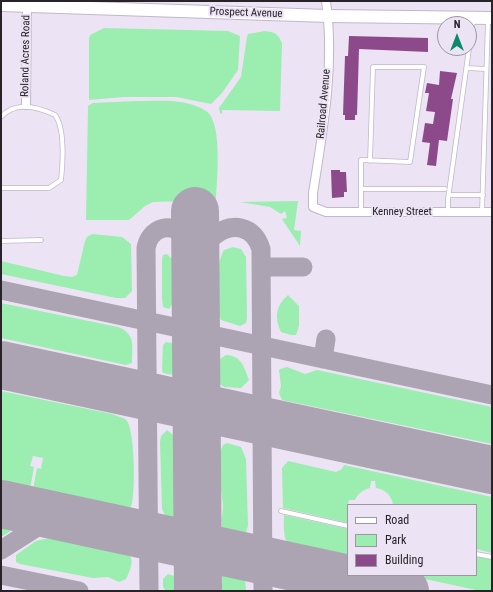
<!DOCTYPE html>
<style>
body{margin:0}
#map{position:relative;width:493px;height:592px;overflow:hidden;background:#ece3f4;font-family:"Roboto Condensed",sans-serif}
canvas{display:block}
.frame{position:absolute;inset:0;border:2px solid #272329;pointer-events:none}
.legend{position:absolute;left:347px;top:504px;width:130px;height:72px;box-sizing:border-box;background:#ece3f4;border:1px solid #9d96a3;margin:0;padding:5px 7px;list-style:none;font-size:12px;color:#272329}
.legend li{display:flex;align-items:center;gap:8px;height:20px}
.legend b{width:20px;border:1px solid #9d96a3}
.north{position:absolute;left:437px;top:16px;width:40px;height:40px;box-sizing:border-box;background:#ece3f4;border:1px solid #9d96a3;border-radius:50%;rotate:0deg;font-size:11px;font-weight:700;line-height:16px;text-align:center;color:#272329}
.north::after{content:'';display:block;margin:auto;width:14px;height:18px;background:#0b896c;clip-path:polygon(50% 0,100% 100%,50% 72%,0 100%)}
</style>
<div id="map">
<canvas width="493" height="592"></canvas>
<div class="frame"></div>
<ul class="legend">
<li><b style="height:5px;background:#fff"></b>Road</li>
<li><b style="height:11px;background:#9beeaf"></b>Park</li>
<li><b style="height:11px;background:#8d4a8a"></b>Building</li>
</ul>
<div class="north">N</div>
</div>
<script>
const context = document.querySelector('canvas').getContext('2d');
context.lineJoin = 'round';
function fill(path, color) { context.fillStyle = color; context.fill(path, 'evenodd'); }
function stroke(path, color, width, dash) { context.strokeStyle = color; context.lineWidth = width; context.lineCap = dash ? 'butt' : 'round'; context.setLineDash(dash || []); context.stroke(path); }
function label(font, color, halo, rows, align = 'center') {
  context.font = font + ' "Roboto Condensed",sans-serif'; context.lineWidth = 4; context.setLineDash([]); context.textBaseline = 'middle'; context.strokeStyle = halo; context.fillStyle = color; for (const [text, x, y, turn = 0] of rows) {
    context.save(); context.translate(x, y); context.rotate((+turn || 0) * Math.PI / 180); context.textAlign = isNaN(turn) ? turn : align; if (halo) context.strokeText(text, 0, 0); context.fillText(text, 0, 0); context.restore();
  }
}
fill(new Path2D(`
 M104,28l124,3 12,5 -2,34 -16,23 -11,11 -35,-7h-53l-34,3v-61l1,-4z
 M265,31c10,1 13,3 17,12l-2,68 -58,-1v4l-2,-1 -1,-5 22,-31 6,-40 1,-3z
 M137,101c22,0 50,-3 69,10 17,11 11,70 10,89l-63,2 -8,4 -16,14h-43l2,-114 5,-3z
 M298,201l-4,29 7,1 -1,15 -18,-27 5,-1 -2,-7 -4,3 -11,-7 -30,-5z
 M92,234l30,3 9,7 1,47 -7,7h-9l-115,-24v-13l63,15 8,1 5,-2 8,-34 2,-4z
 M233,247l8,2 5,8 1,61 -1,5 -6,3 -19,-6c-7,-13 -5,-58 3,-70z
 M167,254l5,5 1,44 -4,6 -6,-2 -1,-9v-39l1,-4z
 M288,295l11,11v20l-3,9h-5l-10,-3c-7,-14 -5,-27 7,-37z
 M1,303l117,24c18,7 14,19 14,36l-6,2 -125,-27z
 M166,342l6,1 2,4 -1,28 -10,-2 -1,-3 1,-25z
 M226,355c16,1 18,12 23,25l-8,8 -17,-1 -5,-4 1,-24z
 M287,367l18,7 12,-4 175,37v37l-210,-44 -3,-7 2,-7 -2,-16 1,-1z
 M1,391l111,23c4,2 11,3 14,6 9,7 10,76 5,87 -21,12 -75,-7 -99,-12l5,-27 4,1 2,-11 -10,-2 -3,10 4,1 -5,28 -28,-7z
 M167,430l6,5 2,77v7l-4,3 -5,-4 -4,-9 -2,-67 1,-6z
 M227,443l14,4 5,12 2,67 -3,9c-5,2 -16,3 -20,-2 -6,-7 -2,-19 -2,-27 -1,-17 -8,-46 0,-61z
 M288,461l48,11 6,-3 2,-4 148,32v56l-16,-4v-44h-83c-1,-9 -8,-16 -17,-17l-1,-7h-4l-1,7c-7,2 -12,5 -15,12h-6l-2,8 1,15 -65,-15 -1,-40z
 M284,515l64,14v33l-53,-12c-13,-8 -11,-21 -11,-35z
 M1,522l14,3 2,2 -16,10z
 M58,536c14,1 68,7 73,22 2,6 -2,15 -5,21l-7,3 -11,-5 -15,1 -73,-14 -4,-2v-7l20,-14z
 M476,556l16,3v32h-11l-75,-16h70z
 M224,570l14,3 7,5 1,13h-24v-19z
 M168,574l6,2 4,15h-12l-3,-4v-8z`), '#9beeaf');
stroke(new Path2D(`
 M195,265c5,-10 10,-21 19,-29 18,-15 40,-10 47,13l2,342
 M261,267h42
 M1,290l491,105
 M323,359l3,-20
 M1,366l16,4
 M1,550l41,-26 16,-5 86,18
 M1,575l78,16
 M149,591l-3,-343c4,-21 27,-28 40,-10 5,8 7,18 9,27
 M310,591l24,-15`), '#aca4b2', 19);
stroke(new Path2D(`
 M195,211l3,380
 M1,365l491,105
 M1,504l404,87`), '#aca4b2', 48);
fill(new Path2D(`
 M349,36l79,2v14l-69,-3 -2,66h-2v5h-10v-5h-2l2,-59h3z
 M440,71l17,2 -6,26h2l-6,42 -8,-1 -3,26 -9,-1 3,-22 -8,-1 3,-19 8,1 2,-12 -9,-1 3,-18h-4l2,-10 12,2z
 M331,170h9v2h6l1,20h-3v5l-12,1z`), '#8d4a8a');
const lane = new Path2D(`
 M467,68l19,1
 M1,117c14,-16 37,-10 54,-2 10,13 8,48 6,65l-12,8h-48
 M361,189v-29l49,2 14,-95h-51l-3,94
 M449,195h34
 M361,212v-23h84
 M448,212v-13l25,-179
 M482,212l6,-192
 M1,241l40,-1
 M281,511l67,15
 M476,554l16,3`);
const street = new Path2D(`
 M326,1c9,64 -3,129 -13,192v14l13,5h166
 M26,105l1,-99`);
const secondary = new Path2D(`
 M1,5l327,11 164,2`);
stroke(lane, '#c0b7c7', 5.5);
stroke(street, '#c0b7c7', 10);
stroke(secondary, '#c0b7c7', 14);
stroke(lane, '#fff', 4);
stroke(street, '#fff', 8);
stroke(secondary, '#fff', 12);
label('11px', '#272329', '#ece3f4', [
 ["Prospect Avenue",246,13,2],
 ["Roland Acres Road",26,56,-89],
 ["Railroad Avenue",324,104,-85],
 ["Kenney Street",402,212]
]);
</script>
